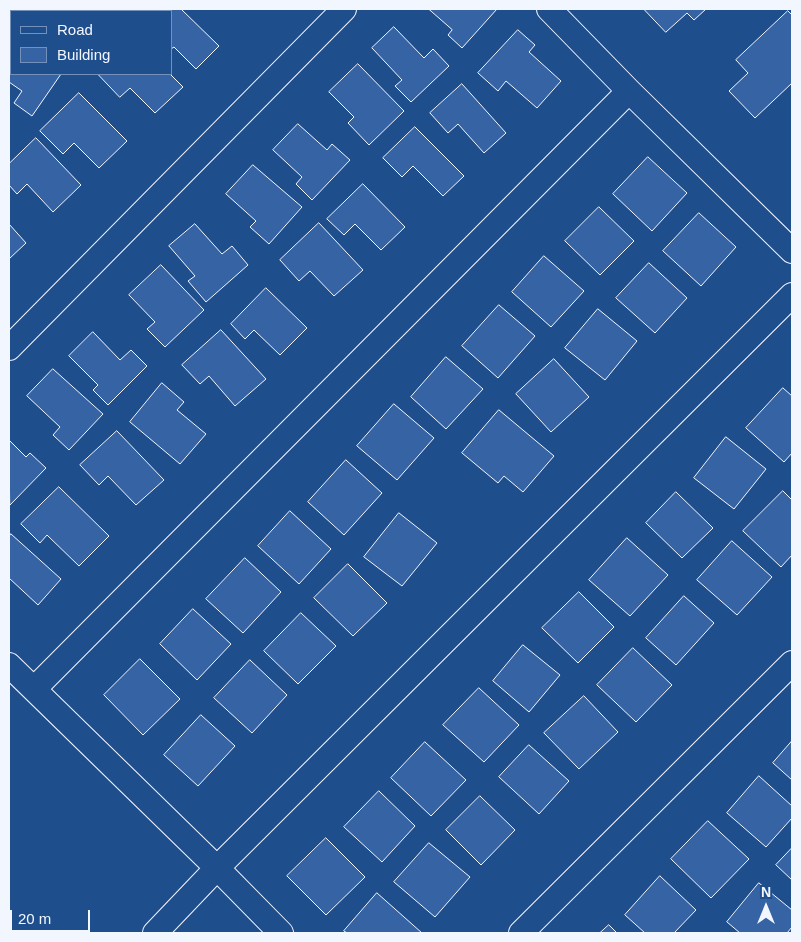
<!DOCTYPE html>
<style>
body{margin:0}
#map{position:relative;width:801px;height:942px;overflow:hidden;background:#1f4e8c;font-family:Helvetica,sans-serif}
canvas{display:block}
.frame{position:absolute;inset:0;border:10px solid #f2f6ff;pointer-events:none}
.legend{position:absolute;left:10px;top:10px;width:162px;height:65px;box-sizing:border-box;background:#1f4e8c;border:1px solid #7391ba;margin:0;padding:6px 9px;list-style:none;font-size:15px;color:#f2f6ff}
.legend li{display:flex;align-items:center;gap:10px;height:25px}
.legend b{width:25px;border:1px solid #7391ba}
.north{position:absolute;left:741px;top:882px;width:50px;height:50px;-webkit-text-stroke:4px #1f4e8c;paint-order:stroke;rotate:0deg;font-size:14px;font-weight:700;line-height:20px;text-align:center;color:#f2f6ff}
.north::after{content:'';display:block;margin:auto;width:18px;height:22px;background:#f2f6ff;clip-path:polygon(50% 0,100% 100%,50% 72%,0 100%)}
.scale{position:absolute;left:10px;top:910px;width:80px;height:22px;box-sizing:border-box;border:2px solid #f2f6ff;border-top:0;padding-left:6px;font-size:15px;line-height:18px;white-space:nowrap;color:#f2f6ff;-webkit-text-stroke:4px #1f4e8c;paint-order:stroke}
</style>
<div id="map">
<canvas width="801" height="942"></canvas>
<div class="frame"></div>
<ul class="legend">
<li><b style="height:6px;background:#1f4e8c"></b>Road</li>
<li><b style="height:14px;background:#3563a3"></b>Building</li>
</ul>
<div class="north">N</div>
<div class="scale">20 m</div>
</div>
<script>
const context = document.querySelector('canvas').getContext('2d');
context.lineJoin = 'round';
function fill(path, color) { context.fillStyle = color; context.fill(path, 'evenodd'); }
function stroke(path, color, width, dash) { context.strokeStyle = color; context.lineWidth = width; context.lineCap = dash ? 'butt' : 'round'; context.setLineDash(dash || []); context.stroke(path); }
const building = new Path2D(`
 M53,9h49l3,2h-49z
 M170,9h11l38,37 -23,23 -22,-22 -3,2v-38h-4z
 M429,9h68l-35,39 -14,-13 4,-5z
 M644,9h62l-12,11 -7,-7 -21,19z
 M788,11l4,4v68l-37,35 -26,-27 19,-18 -12,-13z
 M394,27l30,31 9,-9 16,17 -38,36 -16,-16 7,-6 -30,-32z
 M518,30l17,15 -6,7 32,29 -24,27 -31,-27 -8,10 -20,-18z
 M11,38v36h50l-29,42 -18,-13 8,-12 -13,-9v-40z
 M358,64l46,47 -35,34 -21,-22 6,-6 -25,-25z
 M98,74h72l13,13 -28,26 -25,-25 -10,9z
 M462,84l44,49 -22,20 -26,-29 -10,9 -18,-20z
 M79,93l48,48 -28,27 -25,-25 -11,11 -23,-23z
 M298,124l29,26 5,-6 18,16 -38,40 -16,-16 6,-7 -29,-27z
 M415,127l49,49 -21,20 -30,-30 -11,11 -19,-19z
 M36,138l45,47 -28,27 -26,-28 -10,10 -8,-9v-21z
 M648,157l39,36 -35,38 -39,-37z
 M253,165l49,42 -33,37 -19,-17 6,-6 -30,-27z
 M363,184l42,43 -24,23 -26,-26 -11,11 -17,-16z
 M599,207l35,34 -34,34 -35,-34z
 M699,213l37,34 -35,39 -38,-35z
 M319,223l44,47 -29,26 -24,-25 -11,10 -19,-21z
 M9,224l17,19 -17,16z
 M195,224l27,30 10,-8 16,19 -42,37 -18,-21 7,-5 -26,-30z
 M544,256l40,35 -33,36 -39,-35z
 M649,263l38,35 -32,35 -39,-35z
 M161,265l43,45 -39,37 -18,-18 8,-7 -26,-27z
 M266,288l41,40 -27,27 -26,-25 -9,9 -14,-15z
 M499,305l36,31 -37,42 -36,-32z
 M598,309l39,32 -32,39 -40,-32z
 M221,330l45,49 -31,27 -26,-30 -9,8 -18,-19z
 M93,332l27,28 11,-10 16,16 -39,39 -15,-15 5,-5 -29,-29z
 M446,357l37,32 -37,40 -35,-32z
 M554,359l35,38 -38,35 -35,-38z
 M53,369l50,45 -34,36 -16,-15 7,-8 -33,-31z
 M162,383l22,19 -7,8 29,24 -26,30 -50,-42z
 M783,388l9,8v57l-8,9 -38,-34z
 M394,404l40,34 -37,42 -40,-34z
 M499,410l55,46 -31,36 -19,-16 -6,7 -36,-30z
 M117,431l47,49 -28,25 -28,-29 -9,9 -19,-20z
 M726,437l40,32 -32,40 -40,-31z
 M9,440l17,17 4,-4 16,15 -36,37z
 M346,460l36,33 -38,42 -36,-33z
 M59,487l50,49 -30,30 -32,-31 -7,8 -19,-19z
 M783,491l9,9v55l-11,12 -38,-36z
 M676,492l37,36 -31,30 -36,-35z
 M290,511l41,38 -32,35 -41,-38z
 M399,513l38,30 -35,43 -38,-29z
 M11,534l50,45 -23,26 -29,-27v-41z
 M627,538l41,37 -38,41 -41,-36z
 M732,541l40,36 -35,38 -40,-35z
 M245,558l36,34 -38,41 -37,-34z
 M348,564l39,39 -34,33 -39,-38z
 M579,592l35,35 -36,36 -36,-35z
 M684,596l30,27 -38,42 -30,-27z
 M193,609l38,35 -34,36 -37,-36z
 M301,613l35,33 -38,38 -34,-33z
 M523,645l37,30 -31,37 -36,-31z
 M633,648l39,37 -36,37 -39,-37z
 M140,659l40,40 -37,36 -39,-40z
 M250,660l37,35 -35,38 -38,-35z
 M479,688l40,37 -35,37 -41,-37z
 M584,696l34,36 -39,37 -35,-36z
 M201,715l34,31 -37,40 -34,-31z
 M792,741v39l-19,-17z
 M425,742l41,38 -35,36 -40,-38z
 M529,745l40,36 -30,33 -40,-37z
 M759,776l33,30v12l-26,29 -39,-34z
 M379,791l36,35 -33,36 -38,-35z
 M480,796l35,34 -34,35 -35,-35z
 M708,821l41,38 -38,39 -40,-39z
 M326,838l39,39 -39,38 -39,-39z
 M429,843l41,34 -35,40 -41,-35z
 M792,848v32l-16,-15z
 M660,876l36,34 -22,23h-29l-20,-18z
 M759,883l33,27v17l-5,6h-47l-13,-11z
 M377,893l45,40h-75l-3,-2z
 M609,925l8,8h-17z`);
fill(building, '#3563a3');
stroke(building, '#f2f6ff', 1);
const minor = new Path2D(`
 M549,9l80,82 163,160
 M9,348l335,-339
 M9,665l208,203 64,65
 M34,689l595,-598
 M155,933l62,-65 575,-573
 M521,933l271,-270`);
stroke(minor, '#f2f6ff', 26);
stroke(minor, '#1f4e8c', 24);
</script>
